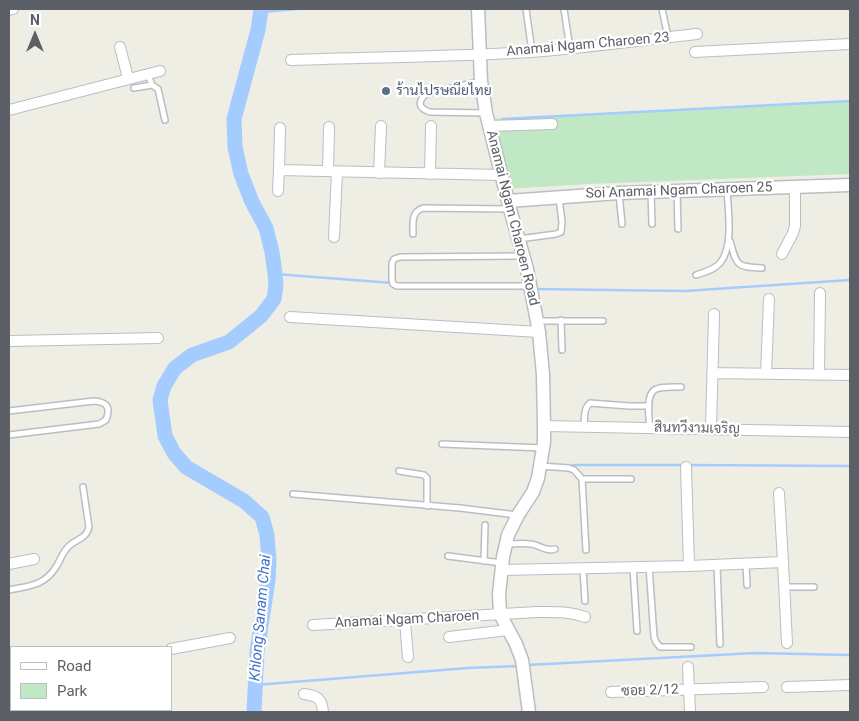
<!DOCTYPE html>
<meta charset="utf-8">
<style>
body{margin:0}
#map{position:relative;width:859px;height:721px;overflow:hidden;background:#efeee4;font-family:Roboto,sans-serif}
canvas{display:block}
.frame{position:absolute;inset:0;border:10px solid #5c5f66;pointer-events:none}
.legend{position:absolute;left:10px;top:646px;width:162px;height:65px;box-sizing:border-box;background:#fff;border:1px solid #bebfc2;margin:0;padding:6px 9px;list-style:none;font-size:15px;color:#5c5f66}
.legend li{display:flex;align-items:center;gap:10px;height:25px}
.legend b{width:25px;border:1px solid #bebfc2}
.north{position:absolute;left:10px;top:10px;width:50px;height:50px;-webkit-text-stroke:4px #fff;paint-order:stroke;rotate:0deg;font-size:14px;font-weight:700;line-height:20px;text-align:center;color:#5c5f66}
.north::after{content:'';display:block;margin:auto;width:18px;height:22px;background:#5c5f66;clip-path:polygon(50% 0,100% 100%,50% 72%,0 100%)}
</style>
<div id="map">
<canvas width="859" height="721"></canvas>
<div class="frame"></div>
<ul class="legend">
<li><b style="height:6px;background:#fff"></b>Road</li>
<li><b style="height:14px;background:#c0e8c5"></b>Park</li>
</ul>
<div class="north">N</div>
</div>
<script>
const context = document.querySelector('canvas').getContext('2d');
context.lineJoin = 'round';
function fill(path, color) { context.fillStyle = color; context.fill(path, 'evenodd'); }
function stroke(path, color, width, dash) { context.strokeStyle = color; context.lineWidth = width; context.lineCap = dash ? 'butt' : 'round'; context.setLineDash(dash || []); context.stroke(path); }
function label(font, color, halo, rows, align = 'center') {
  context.font = font + ' Roboto,Sarabun,sans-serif'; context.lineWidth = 4.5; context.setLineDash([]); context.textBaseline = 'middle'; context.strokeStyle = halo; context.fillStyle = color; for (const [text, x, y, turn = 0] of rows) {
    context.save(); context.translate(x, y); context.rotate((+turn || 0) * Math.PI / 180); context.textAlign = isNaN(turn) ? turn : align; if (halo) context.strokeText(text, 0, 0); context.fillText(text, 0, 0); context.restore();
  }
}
fill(new Path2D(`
 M850,101v73l-261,10 -84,5 -18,-70z`), '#c0e8c5');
stroke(new Path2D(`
 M261,12l37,-3
 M502,119l348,-18
 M275,274l131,10
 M486,288l40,1
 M534,289l151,2 165,-11
 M573,465h111
 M689,465l161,1
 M527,665l228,-12 95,2
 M255,685l213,-17 51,-2`), '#a5ccff', 2.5);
stroke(new Path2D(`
 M254,712l3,-60 11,-72 1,-20 -2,-25 -5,-18 -18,-16 -58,-34 -12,-14 -9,-17 -5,-36 4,-14 11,-18 17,-13 37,-13 32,-26 13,-17 2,-14 -1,-11 -3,-22 -6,-24 -14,-26 -11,-28 -6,-27 -1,-28 24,-89 3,-21`), '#a5ccff', 15);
const service = new Path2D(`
 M526,9l6,43
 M564,9l6,40
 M662,9l6,28
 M148,74l4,11 6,4 7,31
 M481,81l-55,13c-10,9 -6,15 4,18l56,1
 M134,88l18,-3
 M677,191l1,38
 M651,192l1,32
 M619,193l3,31
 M413,234c0,-11 -2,-22 10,-26l86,1
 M519,239l37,-5 5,-2 1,-10 -3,-24
 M730,241c7,25 6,26 32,27
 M522,256l-122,1 -6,2 -2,4v17l1,4 4,2h134
 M696,275c9,-3 18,-5 24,-12 14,-16 8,-54 7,-73
 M561,320l1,30
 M538,321h65
 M9,411l85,-10c13,1 17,6 12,19l-7,4 -90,11
 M584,427c1,-9 -1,-18 6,-24l39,3h20
 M650,428c-1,-10 -5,-34 6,-39 7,-3 17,-2 25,-2
 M442,444l101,4
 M540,466l29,2 5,2 8,9h49
 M399,471l25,4 3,3v28
 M582,479l4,71
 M293,494l167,14 57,7
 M507,544c8,0 17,-1 24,0 9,1 14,8 24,5
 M448,556l54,7
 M484,561l1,-36
 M746,564l1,21
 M717,565l3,79
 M649,566l5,71 2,5 4,5h31
 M633,567l4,64
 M583,569l2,32
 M785,587h29
 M9,590c20,-4 35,-4 47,-23 4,-6 6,-14 12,-20 8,-9 18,-7 21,-20l-6,-40
 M115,712l12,-2`);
const minor = new Path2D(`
 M9,10l4,-1
 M120,47l8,31
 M695,52l155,-8
 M291,60c80,-3 160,-3 240,-8 55,-4 111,-12 166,-18
 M9,110l151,-39
 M489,126l63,-2
 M280,128l-1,42 222,5
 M328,171l1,-44
 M379,173l2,-47
 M430,174l1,-48
 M278,191l1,-21
 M334,237l3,-65
 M782,254l11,-21 2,-7v-39
 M290,317l249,15
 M9,341l149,-3
 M712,373l138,2
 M766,374l3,-75
 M819,375l1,-82
 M544,426l306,6
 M711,429l3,-115
 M686,467l3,99
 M783,562l4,81
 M9,564l25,-5
 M501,570l188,-4 94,-4 -4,-69
 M405,621l3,36
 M313,625l224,-13c17,0 32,-1 48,5
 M449,637l59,-7
 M171,649l59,-11
 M688,667l2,45
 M9,679h2
 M787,687l63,-2
 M611,692l152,-5
 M304,694c13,2 18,4 19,18`);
const tertiary = new Path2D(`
 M478,9l3,72 5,32 24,96 17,60 12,63 4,43 1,51v16l-6,36 -5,14 -15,23 -10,20 -5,22 -4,37 1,20 16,30 6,16 7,52
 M508,201l111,-8 231,-8`);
stroke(service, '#bcbdc4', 8);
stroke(minor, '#bcbdc4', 12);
stroke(tertiary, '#bcbdc4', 15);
stroke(service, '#fff', 5);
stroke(minor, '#fff', 10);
stroke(tertiary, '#fff', 12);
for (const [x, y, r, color] of [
 [386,91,5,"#5c6f8a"]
]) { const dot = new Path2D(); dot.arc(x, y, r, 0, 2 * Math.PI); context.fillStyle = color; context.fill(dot); stroke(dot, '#fff', 2); }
label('14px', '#5c5f66', '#fff', [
 ["Anamai Ngam Charoen 23",588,45,-5],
 ["Soi Anamai Ngam Charoen 25",679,191,-2],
 ["Anamai Ngam Charoen Road",512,218,76],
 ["สินทวีงามเจริญ",697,429,1],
 ["Anamai Ngam Charoen",407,620,-3],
 ["ซอย 2/12",650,691,-2]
]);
label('14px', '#4e5e75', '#fff', [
 ["ร้านไปรษณียไทย",396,91]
], 'left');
label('italic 15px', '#4171c9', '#fff', [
 ["Khlong Sanam Chai",261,618,-85]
]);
</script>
